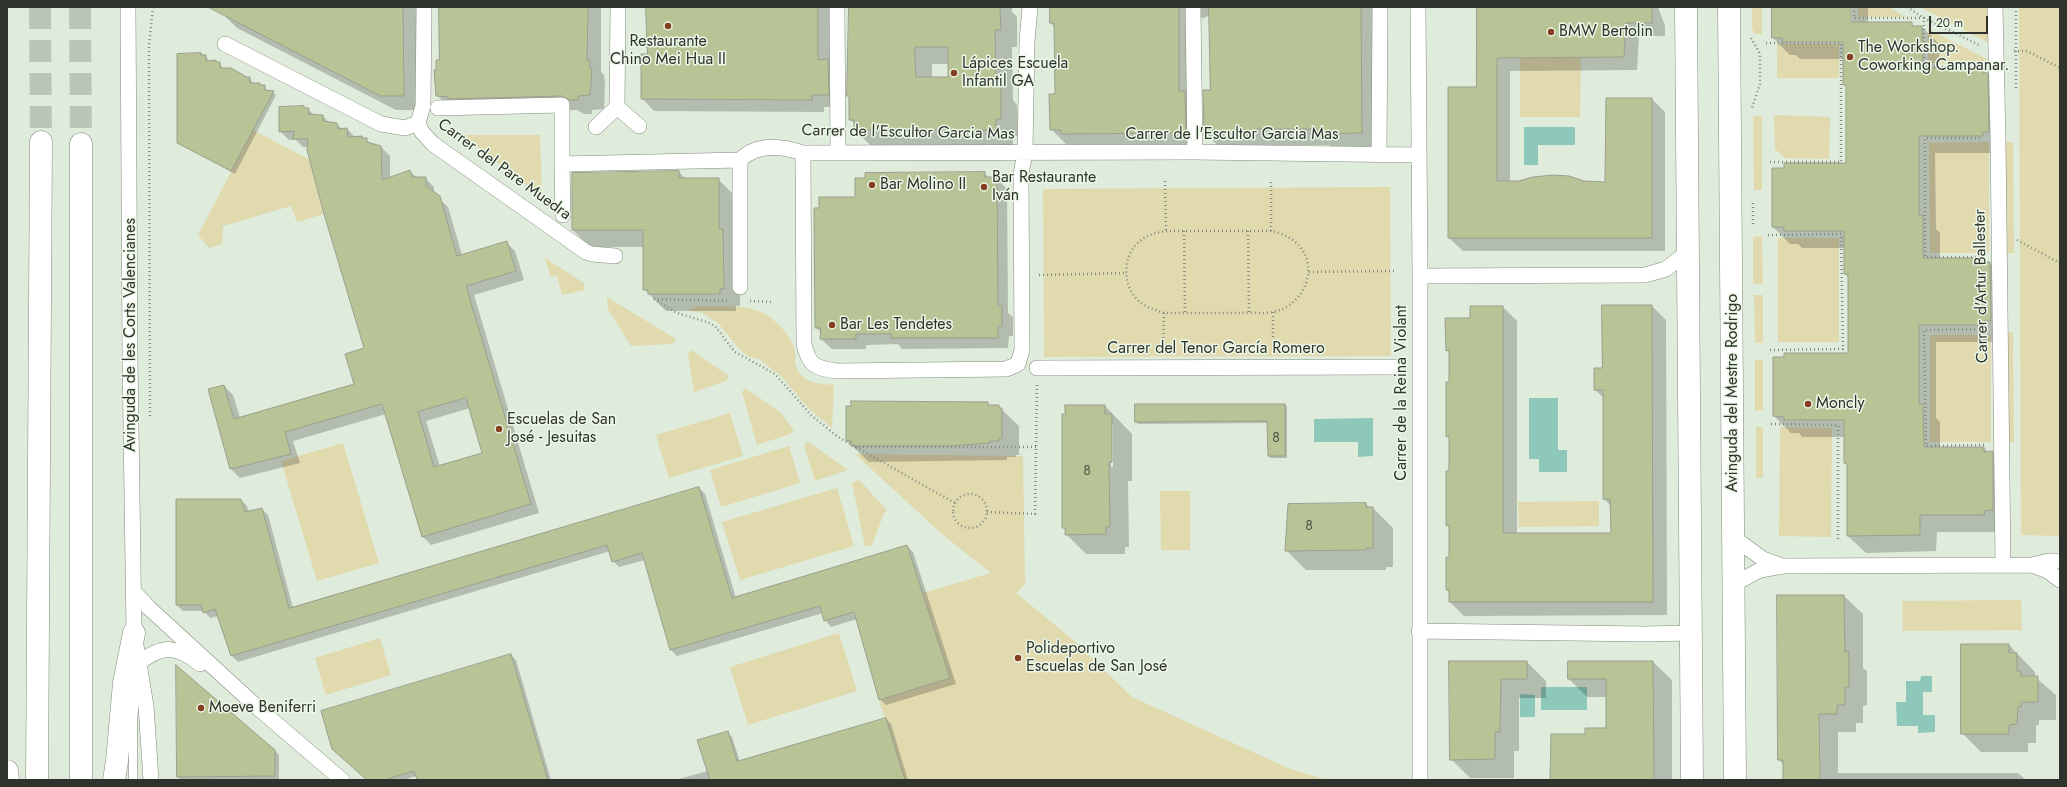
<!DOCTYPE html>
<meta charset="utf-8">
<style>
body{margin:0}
#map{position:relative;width:2067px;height:787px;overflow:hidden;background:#dfebdb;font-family:Jost,sans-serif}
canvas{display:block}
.frame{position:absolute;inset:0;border:8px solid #2f332d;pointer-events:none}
.scale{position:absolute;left:1929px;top:16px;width:59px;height:18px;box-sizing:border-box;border:2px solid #2f332d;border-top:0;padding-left:5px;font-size:12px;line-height:14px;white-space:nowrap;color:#2f332d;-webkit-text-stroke:3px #ecf8e8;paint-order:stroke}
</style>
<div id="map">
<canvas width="2067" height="787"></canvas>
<div class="frame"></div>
<div class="scale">20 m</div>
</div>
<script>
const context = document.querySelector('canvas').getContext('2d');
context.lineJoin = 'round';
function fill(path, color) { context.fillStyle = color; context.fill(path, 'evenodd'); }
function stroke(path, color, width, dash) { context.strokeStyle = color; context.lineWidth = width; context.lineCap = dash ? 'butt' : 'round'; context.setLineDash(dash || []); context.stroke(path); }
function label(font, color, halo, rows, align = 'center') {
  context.font = font + ' Jost,sans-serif'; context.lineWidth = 3; context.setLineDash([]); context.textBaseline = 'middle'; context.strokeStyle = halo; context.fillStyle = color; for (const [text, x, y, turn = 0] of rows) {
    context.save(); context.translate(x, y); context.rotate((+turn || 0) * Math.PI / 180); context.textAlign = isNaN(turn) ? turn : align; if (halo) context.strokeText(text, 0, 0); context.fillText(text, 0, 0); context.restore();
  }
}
fill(new Path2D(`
 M1752,7h10v27h-7l-3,-5z
 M1858,7h32l15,10h-47z
 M1920,7h69v36l-67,-35z
 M2019,7h41v529l-39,-1z
 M1928,29l61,31v5l-61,-2z
 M1777,44h62v34h-62z
 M1581,57l-1,60h-60v-59z
 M1774,115l56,2 -1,42 -44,-1 -10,-9z
 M1753,116h9v74h-8z
 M253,130l57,30 14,54 -27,8 -6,-16 -68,20 -1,18 -13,4 -11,-13z
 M462,135h78l2,62z
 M1989,142v111h-59l-1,-110z
 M2005,142h8l1,111h-8z
 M1390,187l1,169 -347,1 -1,-168z
 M1762,236l1,48h-10v-47z
 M1778,238h61v104h-61z
 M545,258l39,25 1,7 -23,5 -5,-19 -6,1z
 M1754,295h9v48h-8z
 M607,297l69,42 -3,5 -42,2 -23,-37z
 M698,306c19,1 43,-2 61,5 14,5 33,25 36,40 1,5 -1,10 1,15 5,17 24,18 38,19l-2,43 -23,-19 -28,-33 -22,-17 -10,-2 -9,-7 -22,-27 -16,-10 -14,-3z
 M2005,332h8l1,110h-8z
 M1930,335h61v107h-61z
 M691,350l38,26 -3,5 -32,11 -6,-38z
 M1755,360h8v50l-8,1z
 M745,388l35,24 14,18 -4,4 -33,11 -15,-53z
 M730,413l13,43 -74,22 -13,-43z
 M1756,427h7v51h-7z
 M1780,427l52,1 -1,109 -52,-1z
 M807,441l41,29 -33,11 -11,-35z
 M343,443l36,120 -62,18 -36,-120z
 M789,446l11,37 -79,24 -11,-37z
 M855,454l168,2 2,128 -9,9 56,46 60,58 156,71 39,12h-422l-26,-80 71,-22 -27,-85 68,-20 -48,-38z
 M859,480l28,30 -3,3 -12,32 -7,2 -13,-64z
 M837,488l17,58 -114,34 -18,-58z
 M1160,491h30v59h-29z
 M1599,501v25l-80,1 -1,-25z
 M2021,600l1,30 -119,1 -1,-30z
 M839,633l18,58 -109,34 -18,-58z
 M380,638l11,37 -65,20 -11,-37z`), '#e1daaf');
fill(new Path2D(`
 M1524,127h51v18h-37v20h-14z
 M1529,398h29v52h9v22h-28v-13h-10z
 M1373,418v38l-15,1v-15h-44v-23z
 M1921,676h11v16h-9v23h12v17l-17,1v-7h-21l-1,-24h10v-21h14z
 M1541,687h46v23h-46z
 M1520,694l15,1v22h-15z`), '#8ec8ba');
fill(new Path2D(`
 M223,7h209l-15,1 1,102h-22l-159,-82 -14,-14z
 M440,7h166h-5v65l3,3 1,9 -1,25 -12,1v4h-8l-7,-4 -114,2 -12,-2 -14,-15v-24l3,-10z
 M647,7h183l11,100h-17v5l-170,-1 -12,-13 6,-43z
 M850,7h162v5l5,5v30h-5l1,53 4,5 1,31h-5v11h-141l-17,-17v-6l-5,-5 -3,-60h3zM932,64h17v14h-17z
 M1051,7h326l1,143h-43l-5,-5h-58v5h-50l-17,-18 6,-41 -1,-76 -6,3h-8l6,132 -134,-4 -17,-17 5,-34 -1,-67 -4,-5z
 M1478,7h180l7,19v10h-26l-2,34 -127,1v111l96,1 46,-84 13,13v139h-202l-14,-13 29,-150z
 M1773,7h77v20h2v-20h16v16h43l4,4h7l17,17v25h43l22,22 -5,62h-64l1,76 4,4v26h43l3,4h4l17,17 -7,62h-64v76l4,4v26h44l4,4h4l17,17 -8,63h-64l-1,19 -70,2 -18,-17v-70l-3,-3v-26h-43l-3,-4h-8l-17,-17 75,-62v-76l-4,-4v-26h-43l-4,-4h-8l-17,-17 74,-63v-76l-3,-3v-26h-44l-4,-4h-6l-17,-17zM1788,41h60v2h-60z
 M201,54l5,2 3,6 11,1 3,6 27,9 3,6 11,2 4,5 5,1 3,3 -41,79 -57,-32z
 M308,109l7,7h8l6,7 8,1 5,5h5l8,8h7l11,8 8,2 9,9v22l20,-7 7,7h8l9,9v7l14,13 14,48 44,-13 9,9 9,29 -50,15 65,218 -108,32 -9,-9 -36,-122 -93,27 7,22 -60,15 -9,-9 -7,-83 9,9 7,23 115,-34 11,-35 -57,-202h-6l-7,-7h-7l-9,-9zM470,408l14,46 -44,13 -14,-46z
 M679,172l7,7h32l17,17 5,52v58h-4v5h-70l-22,-22v-42h-54l-17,-17v-56z
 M984,173l5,5h7l11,11 1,124 5,4v19h-4l-1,12 -106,1 -4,-5 -32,1v4h-34l-11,-10v-6l-5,-6 4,-118 36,-11z
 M1603,306h49l14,14 1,295 -203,1 -14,-14v-9l-3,-3 3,-32v-30l-3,-3 3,-86 -3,-3 3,-83 -3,-3 24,-31 32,-12 14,14v213h95l-1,-28 -7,-7v-101l-9,-8 8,-21z
 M987,403l3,3h8l21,20v29h-3v2h-9v3l-138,2 -22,-21z
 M1285,404l2,3v51h-16l-3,-2v-33l-130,1 -2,-2z
 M1105,406l27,28v47h-4l1,66h-4v7h-39l-20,-20v-4l-3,-3zM1111,424h2v43h-2z
 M699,488l6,6 31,104 171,-52 6,6 43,132 -70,21 -6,-6 -23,-80 -26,8 -6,-7 -2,-7 -146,43 -6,-6 -26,-90 -26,7 -6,-6 -3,-10 -372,111 -6,-6 -14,-40 -8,2 -6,-7h-21l-6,-6 64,-105 6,6 2,6 13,-3 6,6 25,93z
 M1366,504l4,4h3l20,20v39h-7v3h-80l-20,-20z
 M1778,596h66l19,18v54l4,3v34l-4,1v17h-7v9h-18v41h180l8,7h-242v-15l-5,-5z
 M2009,645l26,27v5l21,18v25h-17v5h-3v18h-8v9h-47l-19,-19z
 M511,655l5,5 35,120h-133l-2,-4 -13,4h-35l-36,-31z
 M1450,662h77l19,19v17h-27v53h-5v27h-44l-19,-19z
 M1653,662l19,18v100h-120l34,-45 21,-6v-32h-20l-18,-18z
 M886,719l5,5 17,56h-233l33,-9 19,-39 5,5 8,25z
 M274,750l5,5v25h-98l-3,-3z`), '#0003');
const building = new Path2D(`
 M208,7h195l1,89h-23z
 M439,7h149l-1,53h3v9h2l-2,26 -12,1v4h-9l-7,-4 -114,3v-2l-12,-1 -2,-26h2v-10h3z
 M646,7h172v53l10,-1 1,36h-17v5l-171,-1v-45h6z
 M849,7h151l1,23h-6l1,56 5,1v32h-5v11h-142v-10h-5v-24h-2zM915,47h33v30h-32z
 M1050,7h129v84h6l1,42 -125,1v-4h-11l-1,-36h6l-1,-71h-4z
 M1209,7h152l1,126 -45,1v-5h-61v4h-52l-1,-43h7z
 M1477,7h175v16h-26l-2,34 -127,1v123h22l14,-4 20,-2 16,1 15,5 21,1 1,-84h46v140h-204v-151h28z
 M1772,7h79v15h61v4h10l1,42h60v5h5l1,59h-6v4h-64v79h4v43h60v4h7l1,59h-7v4h-65v79h4l1,43h60v5l9,-1v59l-9,1 1,4h-65v20l-73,1v-72l-3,-1v-43h-60v-3l-11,-1v-59h11v-4h64v-79h-4v-43h-60v-4h-12v-59h12v-5h62v-78h-3v-43h-61v-4h-10z
 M201,53v2h5v6l10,-1v2h4v6h11l14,8v1h5v6h10v2h5v5l9,1 -43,80 -54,-28v-89z
 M304,106v2h5l-1,6 15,1v6l14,2 1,6 9,-1 1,9 14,-1v2h5v4l14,4 1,34 28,-10 2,7h14v9l14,10 17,60 50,-15 9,30 -50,15 65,218 -109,33 -40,-133 -97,28 6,22 -61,15 -22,-80 16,-4 10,34 120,-35 -9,-30 19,-6 -40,-134 -17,-64 1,-11h-15l1,-8 -15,1v-25zM466,398l16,55 -48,14 -16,-55z
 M679,171v7h40v51h4l1,60h-4v5h-72v-4h-5v-60h-71v-57z
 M985,172v5h12l1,129h4v20h-4v12h-107v-4h-35v5h-36l1,-11h-6l-1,-120h5v-11h36v-19h10v-5z
 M1602,305h50l1,297h-204v-12h-3v-33h3v-32l-3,1v-55h3v-35l-3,1v-55h3v-32l-3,1 -1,-33h25v-12h33v227h108l-1,-34h-7v-109h-9v-22h8z
 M851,401l137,1v3h11v3h3v30h-3v3h-9v2l-40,3h-99v-5h-5v-35h5z
 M1135,404h150v52h-17l-1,-35 -132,1z
 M1065,405h40v9h7v48h-3l1,65h-4v7l-41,1v-7h-3v-114h3z
 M699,487l33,111 175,-53 43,133 -71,22 -25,-88 -30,9 -4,-15 -150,44 -28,-97 -30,9 -5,-17 -376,111 -16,-47 -12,4 -2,-8h-25v-106h65l4,13 17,-4 27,100z
 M1366,503v4h7v41h-7v2l-81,1 3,-47z
 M1777,595h67l1,57 4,-1v36h-4v18h-8v9h-18l1,66h-37v-20h-5z
 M1961,644h48v9h8v18h4v5h17v26h-17v5l-3,-1 -1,18 -8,1v9h-48z
 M511,654l37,126h-131l-3,-9 -30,9h-17l-35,-31 -11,-38z
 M1449,661h78v18h-26l-1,53h-5v27l-45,1z
 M1568,661h85l1,119h-104l1,-46h34v-6h21v-49h-38z
 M176,665l99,85v26l-98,1z
 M886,718l19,62h-195l-13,-40 31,-9 9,30z`);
fill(building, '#b8c496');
stroke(building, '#9a9f8e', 1);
stroke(new Path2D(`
 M40,7l1,135
 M80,7l1,137`), '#bcc6b8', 22, [22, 11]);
const lane = new Path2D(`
 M133,780v-59l4,-40`);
const street = new Path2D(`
 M128,7l2,350 4,276 12,73 5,74
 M837,7l1,144
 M1193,7l2,145
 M1418,7l2,269v504
 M1995,7l3,131 5,427
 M225,44l156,80 24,4 13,-5 4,9 11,12 153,108 6,2 23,2
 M617,107l22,19
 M438,108l124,-3v59l178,-4c17,-17 42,-14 63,-7l392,-1 223,3
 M418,123l5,-17 1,-99
 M596,127l21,-20 1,-100
 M803,153l1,191c5,22 11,24 33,27l169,-2 12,-5 4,-14 -1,-176 4,-22 2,-111 3,-34
 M1379,155l1,-148
 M562,164l1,51
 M1420,276l225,-1 21,-6 23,-18
 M740,287v-127
 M1037,368l359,-1
 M1734,538l29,21 17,6
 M2032,565l16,6 12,9
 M1734,584l26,-14 23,-4 249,-1 17,-4h11
 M133,591l16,17 109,100 84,72
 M1419,631l227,3 44,-1
 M139,663c24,-19 38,-17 61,1`);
const primary = new Path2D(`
 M1686,7l6,773
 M1729,7l6,773
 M7,771l1,9
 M37,780l4,-638
 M81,780v-636
 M114,780l3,-19 7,-78 10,-50`);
stroke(lane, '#808b7d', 9);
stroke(street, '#808b7d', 16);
stroke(primary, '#808b7d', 23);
stroke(new Path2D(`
 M1854,7v11h70v49h56
 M1907,7l17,11 55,27
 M2016,7v81
 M1751,38l9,16v30l-8,24
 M1766,43h75v119h-73
 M2014,51h13l33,17
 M1980,138h-55v119h57
 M1165,181l1,50
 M1753,203v23
 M1166,231h105c16,3 31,12 36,29 6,23 -10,47 -34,52 -10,2 -23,0 -33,1 -26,0 -51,0 -76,0 -8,-3 -16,-5 -23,-10 -19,-15 -20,-47 -1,-62 8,-7 16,-8 26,-10z
 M1184,231l1,82
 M1248,231l1,81
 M1271,231v-49
 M1768,235l73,-1 2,115 -73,1
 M2017,240l43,23
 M1309,272l87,-1
 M1039,275l88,-2
 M654,299l23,14 30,9 8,4 20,26 40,22 36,41 27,22 117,66
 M654,299l75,2
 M750,301l24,1
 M1273,312v38
 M1983,329l-59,1 2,116 58,-1
 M1163,350l1,-37
 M150,416l-1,-370 4,-39
 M1771,424l67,1v116
 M855,447h181
 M953 511a17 17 0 1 1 34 0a17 17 0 1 1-34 0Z
 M987,512l48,2 2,-129`), '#838a80', 2.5, [1, 3]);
stroke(lane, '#fff', 8);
stroke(street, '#fff', 15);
stroke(primary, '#fff', 22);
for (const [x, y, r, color] of [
 [668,26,4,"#863e20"],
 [1551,32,4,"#863e20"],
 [1850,57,4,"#863e20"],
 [954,73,4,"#863e20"],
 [872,185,4,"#863e20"],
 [984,187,4,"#863e20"],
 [832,325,4,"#863e20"],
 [1808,404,4,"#863e20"],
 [499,429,4,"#863e20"],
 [1018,658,4,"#863e20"],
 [201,708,4,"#863e20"]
]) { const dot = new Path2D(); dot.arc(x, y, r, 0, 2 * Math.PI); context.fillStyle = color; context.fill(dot); stroke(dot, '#ecf8e8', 1.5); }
label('14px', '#515747', null, [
 ["8",1276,439],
 ["8",1087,472],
 ["8",1309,527]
]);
label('16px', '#2f332d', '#ecf8e8', [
 ["BMW Bertolin",1559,32],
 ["Restaurante",668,42,"center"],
 ["Chino Mei Hua II",668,60,"center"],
 ["The Workshop.",1858,48],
 ["Coworking Campanar.",1858,66],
 ["Lápices Escuela",962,64],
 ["Infantil GA",962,82],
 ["Bar Restaurante",992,178],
 ["Iván",992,196],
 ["Bar Molino II",880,185],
 ["Bar Les Tendetes",840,325],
 ["Moncly",1816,404],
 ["Escuelas de San",507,420],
 ["José - Jesuitas",507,438],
 ["Polideportivo",1026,649],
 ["Escuelas de San José",1026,667],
 ["Moeve Beniferri",209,708]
], 'left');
label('16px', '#2f332d', '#ecf8e8', [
 ["Carrer de l'Escultor Garcia Mas",908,133,1],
 ["Carrer de l'Escultor Garcia Mas",1232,135],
 ["Carrer del Pare Muedra",504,170,36],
 ["Carrer d'Artur Ballester",1982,286,-91],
 ["Avinguda de les Corts Valencianes",131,335,-90],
 ["Carrer del Tenor García Romero",1216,349],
 ["Carrer de la Reina Violant",1402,393,-90],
 ["Avinguda del Mestre Rodrigo",1733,393,-90]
]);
</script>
